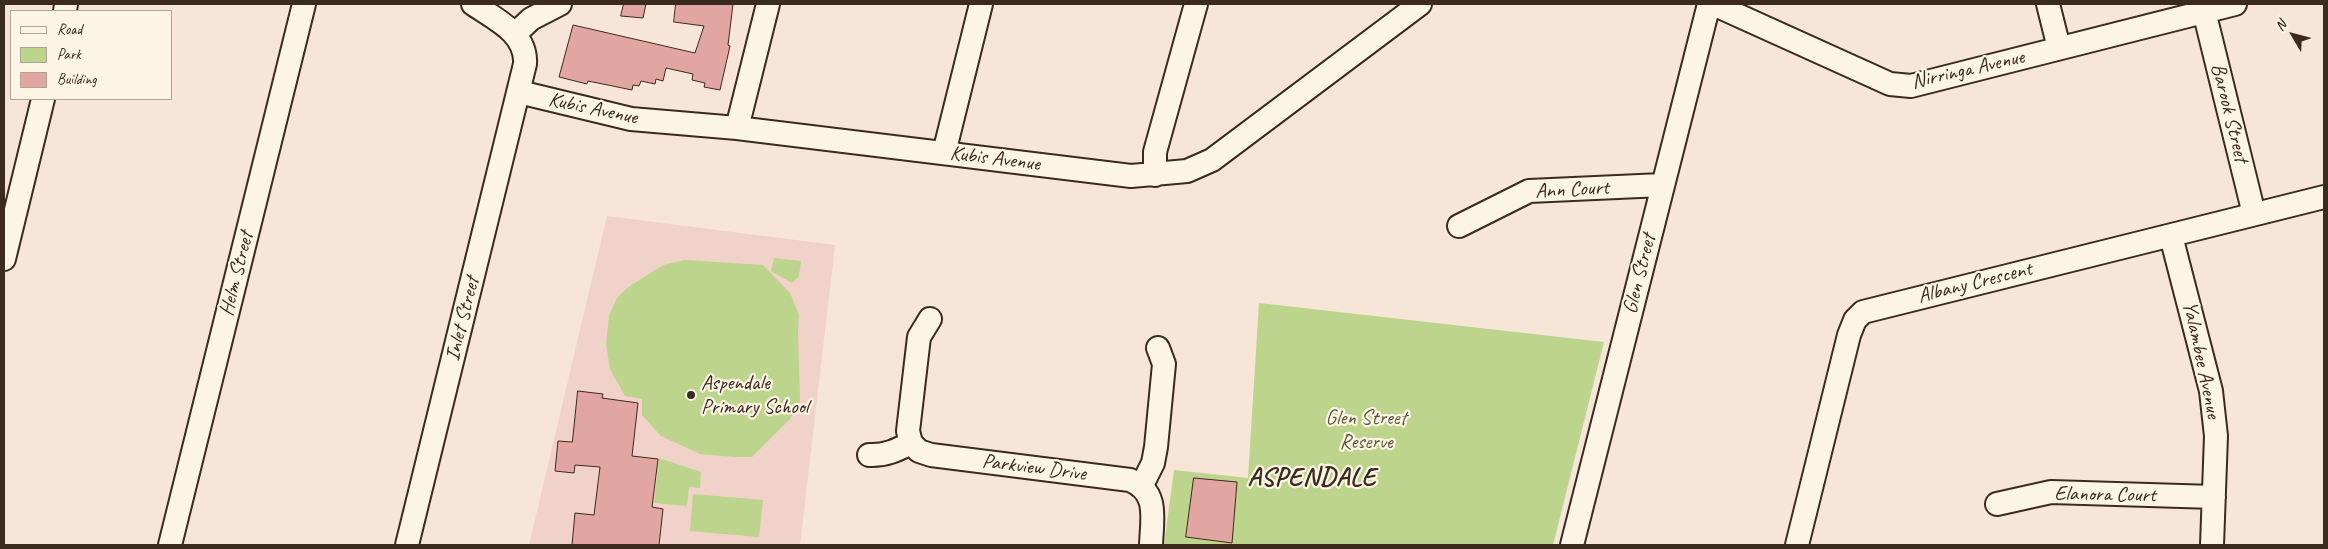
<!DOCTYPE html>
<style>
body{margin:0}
#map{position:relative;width:2328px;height:549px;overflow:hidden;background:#f7e5d8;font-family:Caveat,sans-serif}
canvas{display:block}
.frame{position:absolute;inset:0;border:5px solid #3b2a1e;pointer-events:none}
.legend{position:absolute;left:10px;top:10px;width:162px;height:90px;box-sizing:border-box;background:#fcf5e5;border:1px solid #afa495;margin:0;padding:6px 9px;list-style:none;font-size:15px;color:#3b2a1e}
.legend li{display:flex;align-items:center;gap:10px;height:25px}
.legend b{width:25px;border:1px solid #afa495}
.north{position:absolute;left:2268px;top:10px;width:50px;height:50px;-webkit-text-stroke:4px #fcf5e5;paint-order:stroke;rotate:307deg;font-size:14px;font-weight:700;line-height:20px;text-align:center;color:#3b2a1e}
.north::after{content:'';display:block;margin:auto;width:18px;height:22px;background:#3b2a1e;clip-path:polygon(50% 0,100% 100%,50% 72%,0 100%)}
</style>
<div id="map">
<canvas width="2328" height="549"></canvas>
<div class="frame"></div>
<ul class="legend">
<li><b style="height:6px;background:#fcf5e5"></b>Road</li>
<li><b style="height:14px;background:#bcd48b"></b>Park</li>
<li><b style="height:14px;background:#e1a6a2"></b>Building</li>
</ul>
<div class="north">N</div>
</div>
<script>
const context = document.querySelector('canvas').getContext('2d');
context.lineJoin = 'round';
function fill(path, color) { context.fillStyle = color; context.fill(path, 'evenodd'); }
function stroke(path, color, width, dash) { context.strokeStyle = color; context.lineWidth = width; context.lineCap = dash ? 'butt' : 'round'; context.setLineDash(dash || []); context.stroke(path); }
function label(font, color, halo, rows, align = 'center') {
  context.font = font + ' Caveat,sans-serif'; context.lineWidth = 4.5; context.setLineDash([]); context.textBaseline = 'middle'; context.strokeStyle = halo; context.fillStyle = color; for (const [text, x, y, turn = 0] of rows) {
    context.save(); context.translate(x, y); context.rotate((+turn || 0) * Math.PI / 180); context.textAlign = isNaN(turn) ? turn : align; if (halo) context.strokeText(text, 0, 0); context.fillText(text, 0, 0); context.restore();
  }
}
fill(new Path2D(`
 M607,216l228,29 -35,300h-271z`), '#f0d2c8');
fill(new Path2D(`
 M774,258l27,3 -2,15 -7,7 -21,-12z
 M685,260l78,5 27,28 9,22 -1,18 2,68 -10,18 -38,38h-18l-34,-3 -39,-18 -19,-21v-16l-17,-3 -15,-27 -4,-25 3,-28 8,-18 10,-10 36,-23z
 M1259,303l345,39 -51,203h-389l10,-75 74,8z
 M659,458l42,14 -1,16 -11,-1 -2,19 -33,-3z
 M693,494l70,6 -4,37 -69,-6z`), '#bcd48b');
const building = new Path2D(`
 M624,4h22l-3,14 -22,-2z
 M676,4h57l-5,41 2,1 -10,44 -16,-3 1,-4 -13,-3 1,-6 -27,-6 -3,13 -7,-2 -1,5 -14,-3 -2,5 -6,-1 -1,5 -44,-9 -1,3 -28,-7 14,-52 122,28 9,-27 -30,-4z
 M578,391l25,3 -1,4 36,5 -6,53 26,3 -6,48 11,2 -4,36h-87l3,-32 19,2 6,-48 -25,-2 -1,8 -19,-2 3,-30 14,1z
 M1194,478l43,4 -5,61 -46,-6z`);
fill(building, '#e1a6a2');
stroke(building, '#3b2a1e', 1);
const minor = new Path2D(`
 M1713,4l177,80 21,2 324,-82
 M2048,4l11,44
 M65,11l1,-7
 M2204,11l50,203
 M515,34l16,-15 29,-15
 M519,92l112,27 106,9 394,48 56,-5 25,-11 208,-156
 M737,128l31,-124
 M944,153l37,-149
 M1155,175v-23l41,-148
 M1459,226l70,-35 133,-6
 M2171,236l40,155 5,45 -4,109
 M4,259l39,-160
 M911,443l-3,-12 11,-94 11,-18
 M869,455c16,1 28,-5 42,-12l8,8 12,4 199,25c29,12 22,38 21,65
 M1142,485l11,-22 3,-16 8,-83 -6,-16
 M1997,504l54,-12 163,5
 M170,545l134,-541
 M407,545l118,-481c2,-31 -30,-45 -52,-60
 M1572,545l137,-541
 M1797,545l52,-210 6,-15 8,-8 461,-115`);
stroke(minor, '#3b2a1e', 26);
stroke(minor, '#fcf5e5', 22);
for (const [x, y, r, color] of [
 [691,395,5,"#3b2a1e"]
]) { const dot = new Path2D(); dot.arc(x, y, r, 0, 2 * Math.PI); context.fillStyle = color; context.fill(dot); stroke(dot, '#fcf5e5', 2); }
label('21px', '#3b2a1e', '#fcf5e5', [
 ["Nirringa Avenue",1968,70,-13],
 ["Kubis Avenue",593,109,12],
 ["Barook Street",2229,113,76],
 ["Kubis Avenue",995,159,7],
 ["Ann Court",1572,190,-3],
 ["Helm Street",237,274,-76],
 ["Glen Street",1640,274,-76],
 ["Albany Crescent",1975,283,-14],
 ["Inlet Street",463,319,-76],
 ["Yalambee Avenue",2201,360,78],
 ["Parkview Drive",1034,468,7],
 ["Elanora Court",2105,495,1]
]);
label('21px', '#3b2a1e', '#fcf5e5', [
 ["Aspendale",701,383],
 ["Primary School",701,407]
], 'left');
label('21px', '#5b5439', '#fcf5e5', [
 ["Glen Street",1366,418],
 ["Reserve",1366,442]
]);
context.letterSpacing = '1px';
label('bold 26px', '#3b2a1e', '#fcf5e5', [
 ["ASPENDALE",1312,478]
]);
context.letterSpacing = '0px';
</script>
